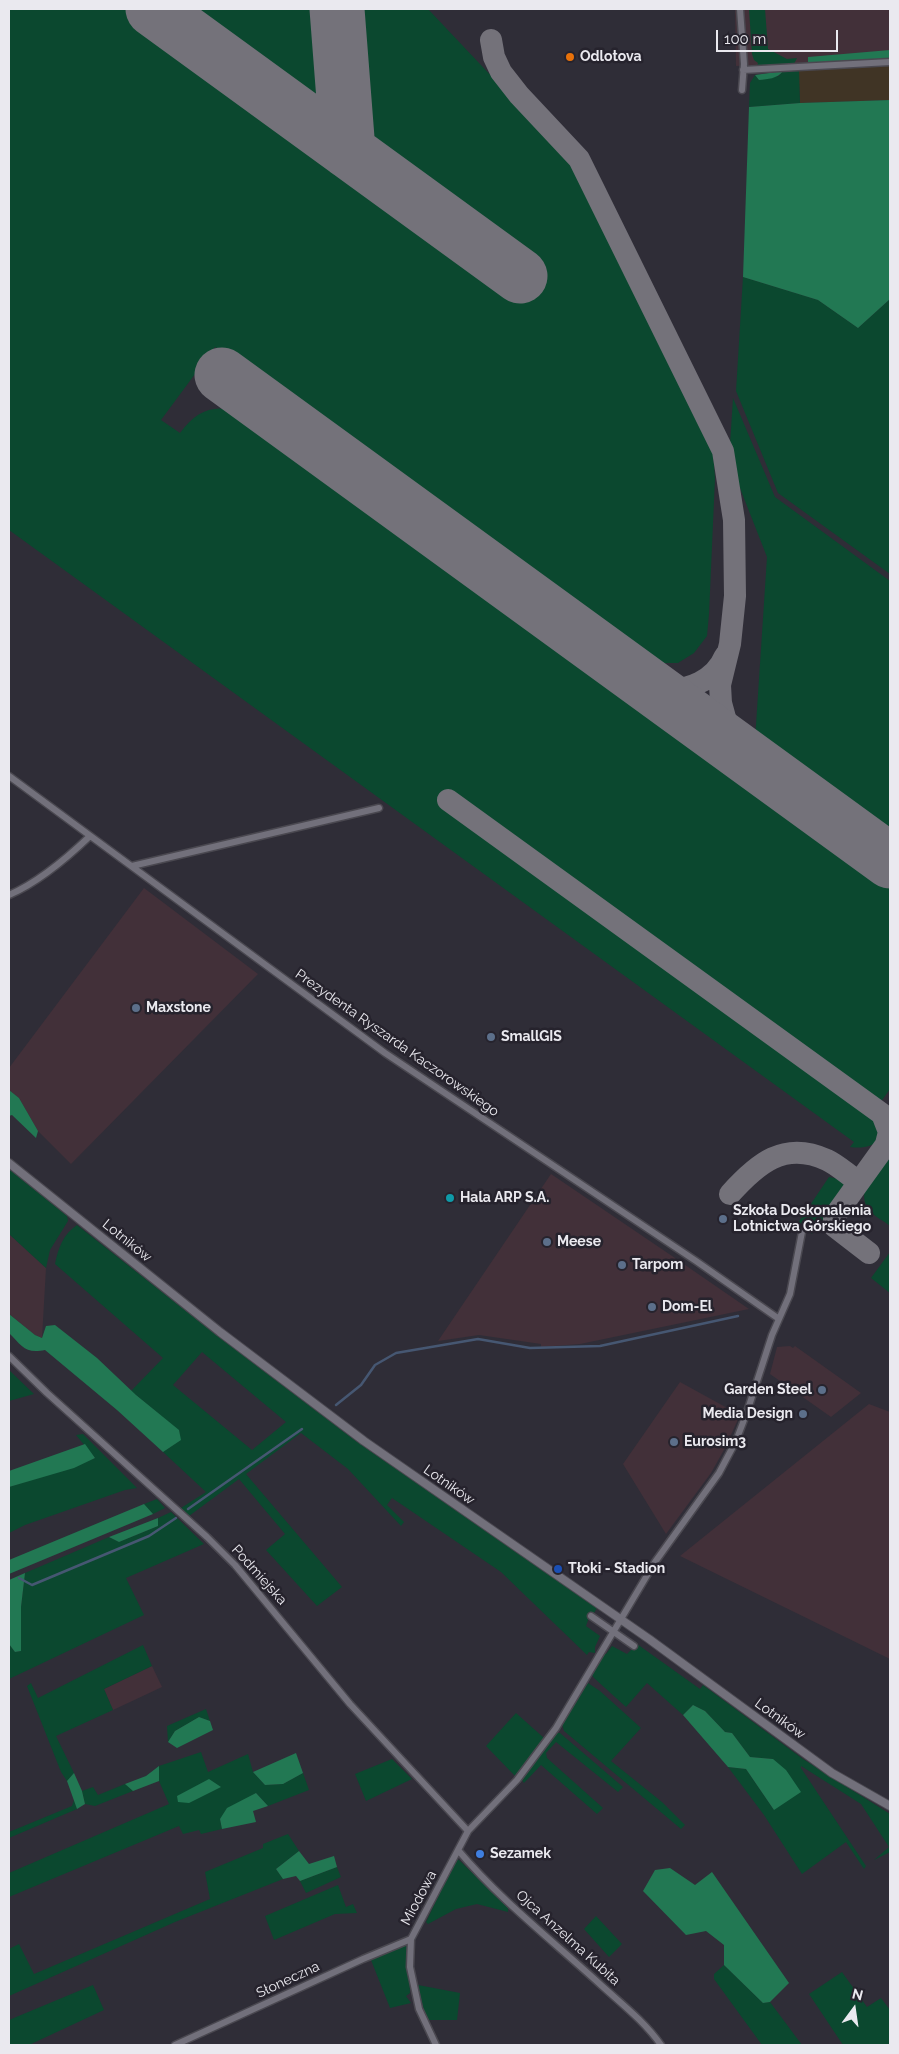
<!DOCTYPE html>
<meta charset="utf-8">
<style>
body{margin:0}
#map{position:relative;width:899px;height:2054px;overflow:hidden;background:#2f2d37;font-family:Raleway,sans-serif}
canvas{display:block}
.frame{position:absolute;inset:0;border:10px solid #eae9ef;pointer-events:none}
.north{position:absolute;left:829px;top:1984px;width:50px;height:50px;-webkit-text-stroke:4px #26232d;paint-order:stroke;rotate:14deg;font-size:14px;font-weight:700;line-height:20px;text-align:center;color:#eae9ef}
.north::after{content:'';display:block;margin:auto;width:18px;height:22px;background:#eae9ef;clip-path:polygon(50% 0,100% 100%,50% 72%,0 100%)}
.scale{position:absolute;left:716px;top:30px;width:122px;height:22px;box-sizing:border-box;border:2px solid #eae9ef;border-top:0;padding-left:6px;font-size:15px;line-height:18px;white-space:nowrap;color:#eae9ef;-webkit-text-stroke:4px #26232d;paint-order:stroke}
</style>
<div id="map">
<canvas width="899" height="2054"></canvas>
<div class="frame"></div>
<div class="north">N</div>
<div class="scale">100 m</div>
</div>
<script>
const context = document.querySelector('canvas').getContext('2d');
context.lineJoin = 'round';
function fill(path, color) { context.fillStyle = color; context.fill(path, 'evenodd'); }
function stroke(path, color, width, dash) { context.strokeStyle = color; context.lineWidth = width; context.lineCap = dash ? 'butt' : 'round'; context.setLineDash(dash || []); context.stroke(path); }
function label(font, color, halo, rows, align = 'center') {
  context.font = font + ' Raleway,sans-serif'; context.lineWidth = 5; context.setLineDash([]); context.textBaseline = 'middle'; context.strokeStyle = halo; context.fillStyle = color; for (const [text, x, y, turn = 0] of rows) {
    context.save(); context.translate(x, y); context.rotate((+turn || 0) * Math.PI / 180); context.textAlign = isNaN(turn) ? turn : align; if (halo) context.strokeText(text, 0, 0); context.fillText(text, 0, 0); context.restore();
  }
}
fill(new Path2D(`
 M735,9h155v51l-154,6z
 M144,888l114,86 -187,190 -33,-33 -19,-33 -10,-8v-22z
 M551,1174l124,84 74,51 -169,35 -39,3v-3l-62,-9 -41,6z
 M9,1234l37,34 -4,70 -7,-3 -26,-21z
 M790,1346l3,2 2,-2 66,47 -30,24 -61,-43 7,-27z
 M680,1382l60,33 -15,33 -14,25 -45,61 -43,-70z
 M869,1404l21,8v247l-210,-103z
 M152,1666l10,21 -49,23 -9,-21z`), '#423039');
fill(new Path2D(`
 M890,60v40l-90,3 -2,-39z`), '#403425');
fill(new Path2D(`
 M9,9h419l137,145 16,24 124,252 8,22 2,26 -6,136 -2,22 -13,17 -16,10h-20l-20,-8 -423,-308 -54,73 19,13c19,-26 40,-31 69,-16l641,467v205l-10,14 -429,-309 -7,10 431,314c14,23 -3,32 -25,29l4,-5 -845,-612z
 M749,9h16l3,40 19,10 10,-1 -3,6 -37,2 1,-3 -4,-3 -2,-6z
 M799,70l1,33 -51,4 1,-24 5,-8 4,5 20,-4 4,-5z
 M743,277l75,23 40,28 32,-29v275l-112,-81 -42,-102z
 M733,398l42,99 115,84v257l-135,-98 12,-183 -38,-97z
 M890,1149v77c-6,-5 -18,-11 -22,-17 -13,-21 11,-44 22,-60z
 M9,1169l58,47 1,5 -18,29 -4,18 -37,-34z
 M829,1177l10,2 9,7 -36,48 -14,-11z
 M77,1225l137,108 142,108 241,167 -3,5 -3,-1 -5,14 14,10 -5,11v6l-6,-1 -2,3 -86,-83 -109,-74 -5,7 17,17 -3,4 -53,-57 -47,-36 -55,41 96,113 -25,19 -51,-56 19,-16 -46,-55 -50,37 -8,-8 25,-16 -43,-40 17,-12 -1,-9 -48,-40 32,-33 -108,-94c3,-15 8,-30 22,-39zM202,1352l84,70 -34,28 -79,-65z
 M890,1252v41l-19,-15z
 M9,1371h1l24,23 -25,7z
 M83,1434l54,54 -12,2 -100,35 -16,8v-46l86,-29 -19,-23z
 M157,1499l8,9 -12,6 -9,-10z
 M171,1512l33,32 -78,34 18,37 -135,64v-35l6,8 6,-1v-44l4,-34 84,-36 10,5 39,-16v-8z
 M637,1644l63,45 3,-4 100,74 87,55v38l-16,8 15,-13 -28,-43 -60,-38v2l65,98 -2,3 -18,-27 -44,32 -38,-59 -36,-48 18,2 28,41 -1,-51 -23,-2 -18,-24 -7,-1 -20,-21 -12,-6 -10,10 -36,-32 -21,24 -32,-29 -2,-3 12,-21h2l6,-8 15,8z
 M143,1645l9,21 -48,23 9,21 -57,26 18,37 -7,8 -6,-9 -34,-86 4,-3 7,15z
 M588,1683l12,8 41,37 -30,33 51,41 23,23 -4,4 -117,-98 -2,-7z
 M206,1709l4,12 -11,-4 -24,14 -7,11 -1,-16z
 M516,1713l28,25 -29,38 -29,-30z
 M557,1733h3l63,54 -5,5 -62,-50 -10,11 1,5 56,50 -6,6 -56,-49 -17,18 -2,-3z
 M201,1752l7,20 40,-18 5,18 12,13 18,-1 20,-11 6,17 -41,16 -12,-13 -36,26 2,10 -21,5 -2,-4 -16,4 -4,-8 -170,71v-24l160,-69 -10,-23v-15z
 M392,1759l20,20 -46,22 -11,-27z
 M125,1784l8,7 -38,15 -10,-2 -3,-13 11,-4 5,8z
 M74,1800l3,9 -68,29v-6l63,-26z
 M288,1834l11,17 -23,18 7,10 -108,43 -166,74v-47l10,-5 15,30 176,-75 -5,-27 58,-24v-4z
 M456,1859l3,1 49,48v4l-31,-8 -21,5 -28,15 -2,-2z
 M337,1867l4,10 -35,16 -6,-12z
 M338,1885l8,22 7,-3 4,9 -22,1 -61,26 -9,-24z
 M596,1916l26,28 -13,13 -25,-28z
 M406,1945l2,2 2,46 -4,3 5,7 -21,5 -19,-48z
 M724,1965l39,38 7,-1 32,43h-40l-48,-66v-5z
 M842,1972l25,35 14,-9 9,12v35h-47l-34,-51z
 M93,1985l11,25 -75,35h-20v-25z
 M418,1985l42,8 -3,27h-31z`), '#0b482f');
fill(new Path2D(`
 M890,50v10l-82,3v-6z
 M783,71c-6,8 -15,8 -24,9l-4,-5z
 M890,100v199l-32,29 -40,-28 -75,-23 6,-170 51,-4z
 M9,1090l10,8 19,33 -2,7 -24,-23 -3,1z
 M9,1314l26,21 7,3 4,-12 9,-1 42,33 39,37 43,35 2,10 -18,12 -46,-42 -72,-60c-20,4 -23,-4 -36,-17z
 M85,1444l10,14 -21,10 -65,19v-16z
 M144,1504l9,10 -144,60v-14z
 M158,1518v8l-39,16 -10,-5z
 M25,1573l-4,34v44l-6,1 -6,-8v-64z
 M693,1705l12,6 20,21 7,1 18,24 23,2 13,11 15,22 -27,18 -28,-41 -18,-2 -45,-52z
 M199,1717l11,4 3,9 -36,18 -9,-6 7,-11z
 M296,1753l7,20 -20,11 -18,1 -12,-13z
 M159,1766v15l-26,10 -8,-7 21,-8z
 M74,1773l8,18 3,13 -8,5 -10,-28z
 M209,1779l12,8 -32,16 -11,-1 -1,-6z
 M256,1793l12,13 -15,5 3,11 -34,7 -2,-10 7,-11z
 M299,1851l10,13 25,-8 3,11 -37,14 -4,-5 -13,3 -7,-10z
 M670,1868l25,17 17,-13 77,111 -19,19 -7,1 -39,-38v-20l-18,-14 -20,4 -43,-44 12,-21z`), '#227853');
stroke(new Path2D(`
 M336,1405l25,-20 14,-20 21,-12 82,-14 52,9 70,-2 138,-30
 M188,1509l114,-80
 M19,1578l13,7 117,-49 27,-18`), '#465772', 2.5);
stroke(new Path2D(`
 M491,40l3,17 7,15 18,23 60,64 144,292 11,69 1,76 -5,48 -10,41 1,18 9,33 12,17
 M644,682c6,2 13,5 19,6 25,4 52,-8 62,-32
 M448,800l434,314 7,18 -3,12
 M730,1194c27,-30 54,-54 97,-34 11,5 21,15 32,22
 M869,1253l-35,-27v-9l56,-78`), '#74727a', 22);
stroke(new Path2D(`
 M153,9l367,267
 M337,9l11,142
 M222,375l668,486`), '#74727a', 55);
const minor = new Path2D(`
 M740,9l4,55 -2,26
 M743,70l147,-8
 M9,776l376,277 311,208 83,58
 M132,866l247,-58
 M9,895c30,-13 57,-36 81,-59
 M9,1356l38,37 160,144 28,28 115,139 118,127
 M591,1616l43,30
 M458,1850c43,51 95,91 144,136 21,19 43,36 59,59
 M175,2045l188,-86 48,-20
 M436,2045l-17,-36 -9,-42 1,-28 57,-108 49,-51 39,-52 99,-166 64,-89 17,-32 11,-29 25,-77 18,-41 12,-62`);
const tertiary = new Path2D(`
 M9,1163l211,169 144,109 285,198 183,134 58,33`);
stroke(minor, '#4a4850', 9);
stroke(tertiary, '#4a4850', 10);
stroke(minor, '#72707b', 6);
stroke(tertiary, '#72707b', 8);
for (const [x, y, r, color] of [
 [570,57,5,"#e8710a"],
 [136,1008,5,"#5c6f8a"],
 [491,1037,5,"#5c6f8a"],
 [450,1198,5,"#0f9aa8"],
 [723,1219,5,"#5c6f8a"],
 [547,1242,5,"#5c6f8a"],
 [622,1265,5,"#5c6f8a"],
 [652,1307,5,"#5c6f8a"],
 [822,1390,5,"#5c6f8a"],
 [803,1414,5,"#5c6f8a"],
 [674,1442,5,"#5c6f8a"],
 [558,1569,5,"#1a4fb4"],
 [480,1854,5,"#3f7fe0"]
]) { const dot = new Path2D(); dot.arc(x, y, r, 0, 2 * Math.PI); context.fillStyle = color; context.fill(dot); stroke(dot, '#26232d', 2); }
label('bold 14px', '#eae9ef', '#26232d', [
 ["Odlotova",580,57],
 ["Maxstone",146,1008],
 ["SmallGIS",501,1037],
 ["Hala ARP S.A.",460,1198],
 ["Szkoła Doskonalenia",733,1211],
 ["Lotnictwa Górskiego",733,1227],
 ["Meese",557,1242],
 ["Tarpom",632,1265],
 ["Dom-El",662,1307],
 ["Garden Steel",812,1390,"right"],
 ["Media Design",793,1414,"right"],
 ["Eurosim3",684,1442],
 ["Tłoki - Stadion",568,1569],
 ["Sezamek",490,1854]
], 'left');
label('14px', '#eae9ef', '#26232d', [
 ["Prezydenta Ryszarda Kaczorowskiego",397,1043,35],
 ["Lotników",127,1241,39],
 ["Lotników",449,1485,35],
 ["Podmiejska",259,1575,48],
 ["Lotników",780,1719,36],
 ["Miodowa",419,1898,-62],
 ["Ojca Anzelma Kubita",568,1938,42],
 ["Słoneczna",288,1980,-25]
]);
</script>
